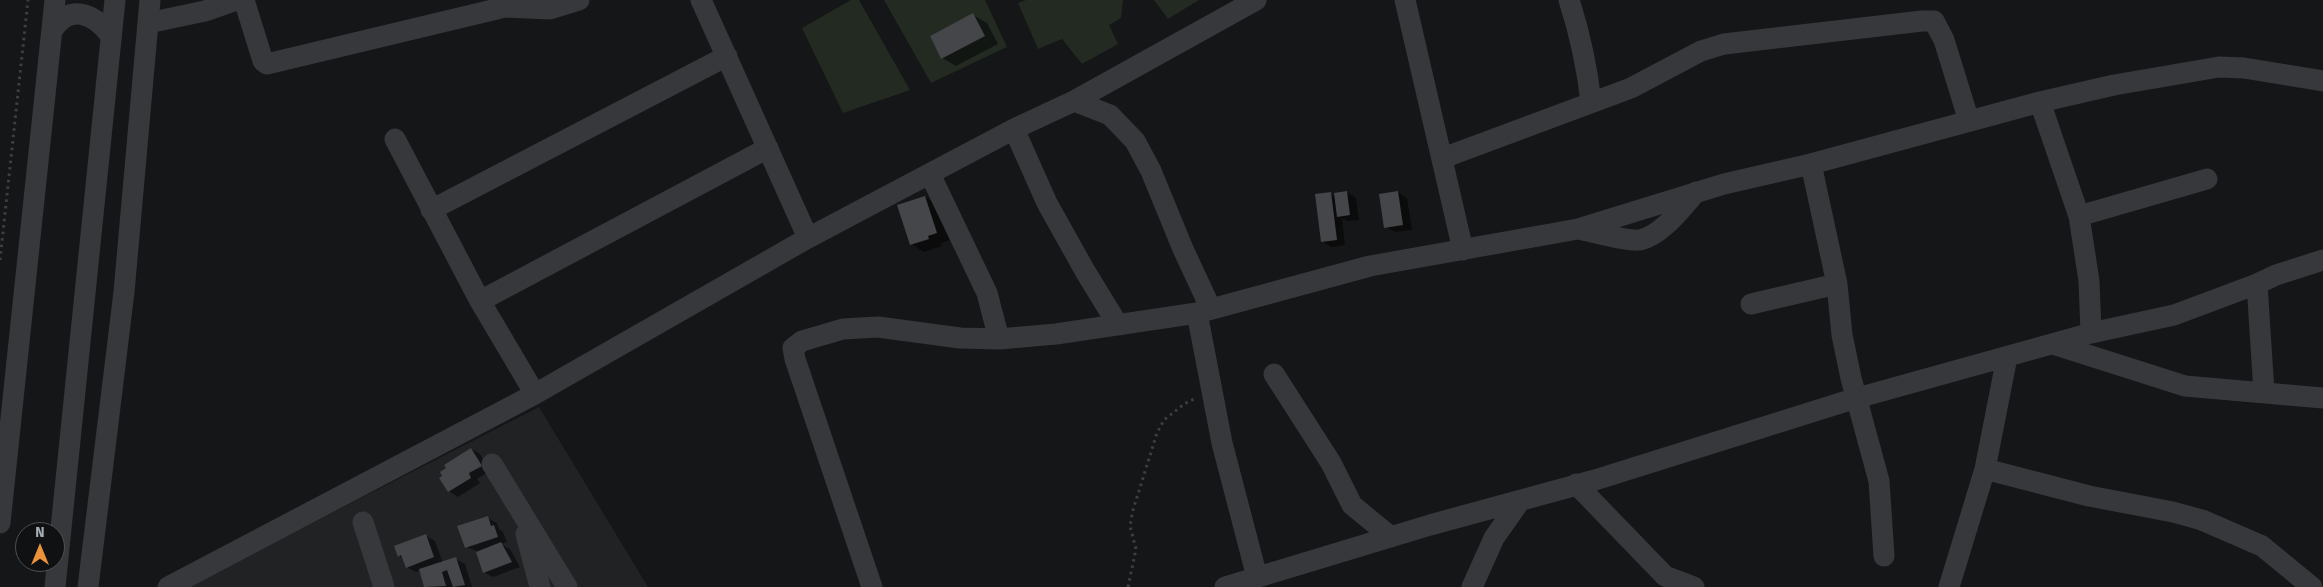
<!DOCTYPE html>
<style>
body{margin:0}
#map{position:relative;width:2323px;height:587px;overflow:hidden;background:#151617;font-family:"Fira Sans",sans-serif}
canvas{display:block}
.north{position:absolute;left:15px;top:522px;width:50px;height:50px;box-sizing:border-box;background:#101112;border:1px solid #4d5054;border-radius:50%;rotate:0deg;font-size:14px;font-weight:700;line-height:20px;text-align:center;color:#a8afb7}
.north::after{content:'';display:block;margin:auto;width:18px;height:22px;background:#ea933a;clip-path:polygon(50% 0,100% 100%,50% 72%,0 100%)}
</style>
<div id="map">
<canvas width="2323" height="587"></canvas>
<div class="north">N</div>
</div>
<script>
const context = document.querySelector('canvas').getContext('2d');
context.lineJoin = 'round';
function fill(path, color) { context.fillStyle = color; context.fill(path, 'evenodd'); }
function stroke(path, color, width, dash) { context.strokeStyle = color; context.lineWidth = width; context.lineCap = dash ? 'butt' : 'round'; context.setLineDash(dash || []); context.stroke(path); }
fill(new Path2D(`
 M539,407l109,180h-461z`), '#212224');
fill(new Path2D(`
 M851,0h8l51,90 -67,23 -41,-85z
 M884,0h101l22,47 -76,36zM973,14l-32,45 -11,-23z
 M1026,0h97l-2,18 -12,7 9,19 -36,20 -20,-25 -24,10 -20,-46z
 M1154,0h45l-31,19z`), '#222a22');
fill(new Path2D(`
 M973,15l14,8 11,21 -42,22 -14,-8z
 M1347,192l9,6 3,22 -12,1 -5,-3 3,27 -14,2 -9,-6 8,-47 6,3z
 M1398,192l9,6 5,32 -17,2 -9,-5z
 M925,197l13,8 12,35 -9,3 1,3 -18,6 -13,-8z
 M471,449l9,5 10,17 -13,8 3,4 -22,14 -9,-6z
 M488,518l9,5 2,6 4,3 4,10 -6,2 9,5 10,18 -27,10 -9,-5 -7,-21 -11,-4z
 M426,536l9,5 8,22 13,-4 9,5 7,23h-47l-5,-17 -4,2 -9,-5 -3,-8 -5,-3z`), '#0007');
fill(new Path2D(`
 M973,13l12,23 -44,23 -11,-23z
 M1347,191l3,24 -13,2 -3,-24z
 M1398,191l5,34 -19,3 -5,-34z
 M1331,192l6,48 -16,2 -6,-48z
 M925,196l12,37 -9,3 1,3 -19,6 -13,-40z
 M471,448l11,18 -13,7 2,5 -23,14 -9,-14 3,-2 -2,-4 6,-4 -2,-3z
 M488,516l3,10 3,-1 4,12 -33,11 -8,-22z
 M426,534l8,23 -28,11 -5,-13 -3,2 -4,-11z
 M501,542l11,20 -29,11 -7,-21z
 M456,557l9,28 -12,2 -6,-17 -5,2 4,14 -22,1 -5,-18z`), '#44464a');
stroke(new Path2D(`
 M0,260l28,-260
 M1128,587l8,-38 -6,-23 3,-16 24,-77 7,-13 20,-16 12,-6`), '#3d3f43', 3, [2.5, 4]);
stroke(new Path2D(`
 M244,0l19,61 4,3 238,-57 45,2 29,-9
 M701,0l107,238
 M1405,0l58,250
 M1569,0c11,34 18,67 22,102
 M148,23l57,-12 31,-11
 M52,31c17,-29 43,-17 59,5
 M1074,101l36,14 25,26 16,30 32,78 27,58
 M2040,102l39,114 10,65 2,52
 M1014,129l33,74 38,68 33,54
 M395,139l85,162 55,93
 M1443,158l188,-70 70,-37 23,-7 198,-23h12l10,19 25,81
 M1811,164l26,120 5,51 9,43 28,103 5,75
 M930,174l57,119 12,46
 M431,210l296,-154
 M2079,216l128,-37
 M1582,230c12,2 47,12 58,10 22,-5 41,-31 56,-48
 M2257,284l7,108
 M480,301l288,-153
 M1751,304l86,-20
 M1197,313l25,130 35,134
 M2053,344l132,42 138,12
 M1274,374l57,89 21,42 39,32
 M492,464l75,123
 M1985,469l22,-112
 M1576,484l89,92 29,11
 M363,522l21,65
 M0,523l55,-523
 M526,534l14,53
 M55,587l60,-587
 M88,587l36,-295 26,-292
 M168,587l367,-193 273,-156 206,-109 60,-28 182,-101
 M872,587l-77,-228 -2,-11 9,-7 41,-12 35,-2 82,11 39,1 57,-5 141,-21 173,-47 208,-37 146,-45 87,-20 229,-62 74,-17 105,-18 25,1 79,13
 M1225,587l205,-62 165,-45 255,-80 241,-67 83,-18 83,-31 19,-9 47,-15
 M1472,587l22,-49 26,-37
 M1949,587l36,-118 104,27 84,16 29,8 60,26 50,41`), '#37383c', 21);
</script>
